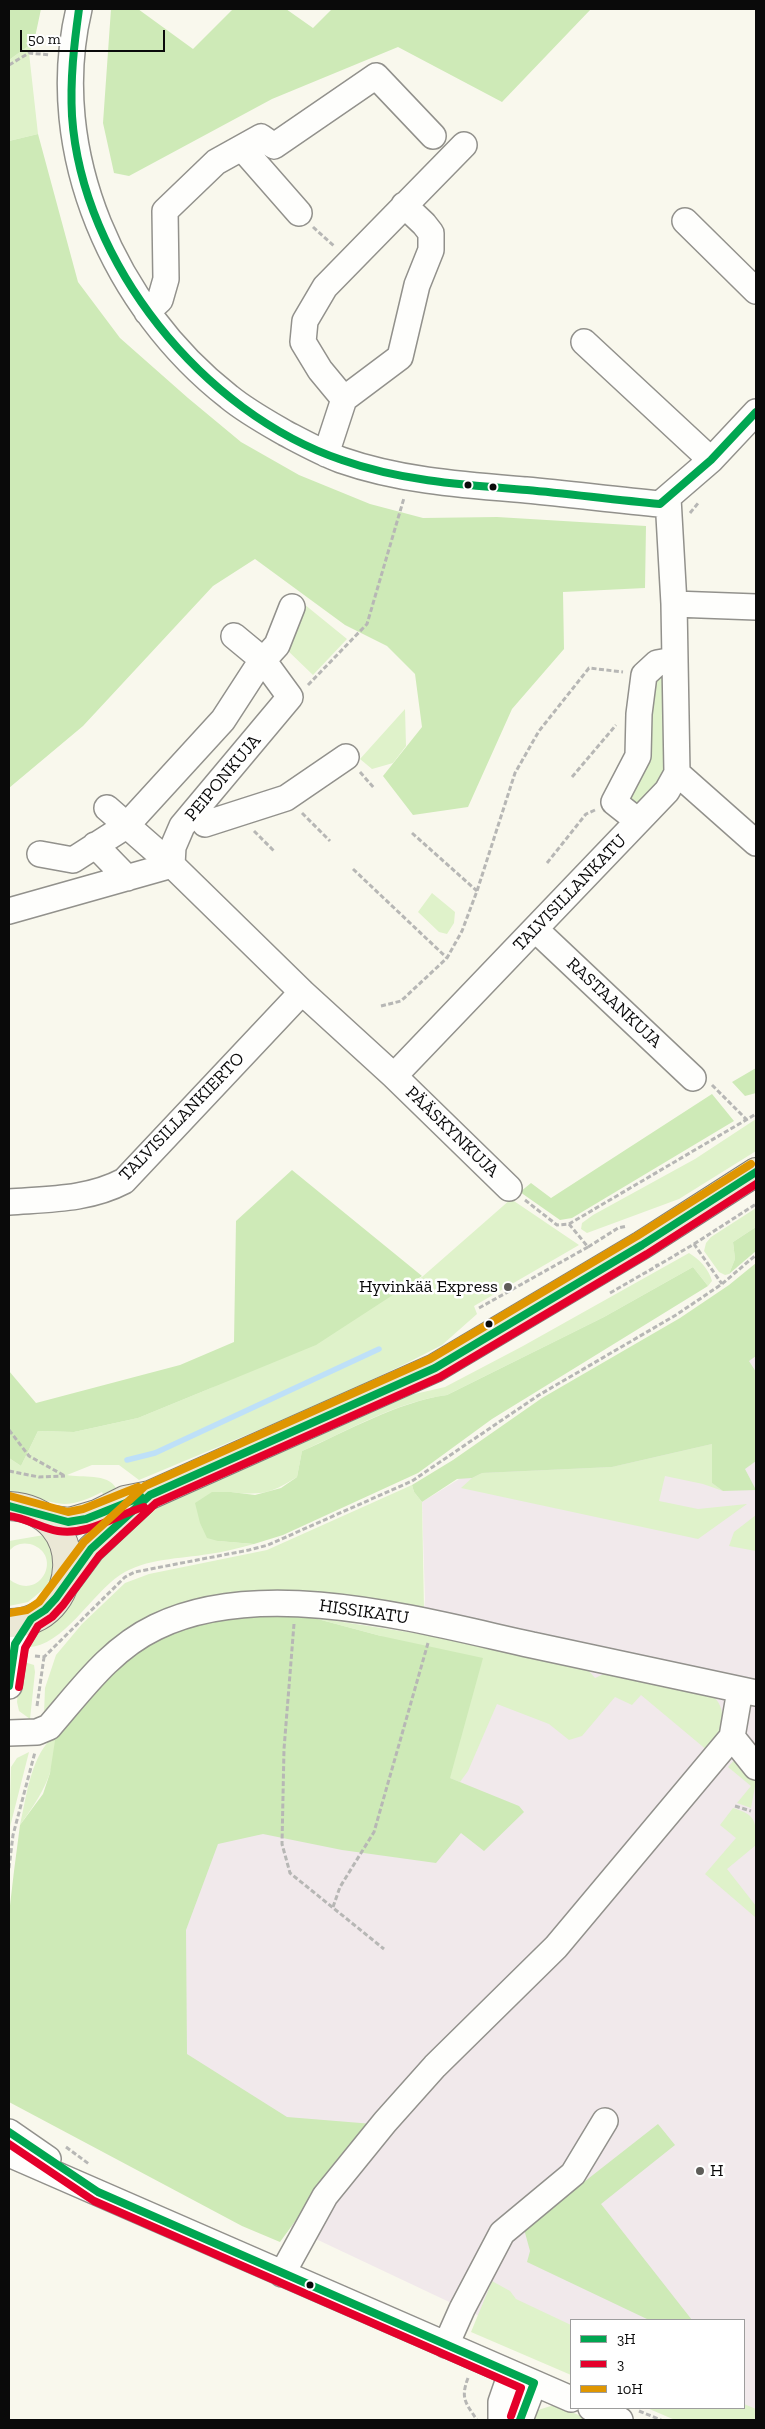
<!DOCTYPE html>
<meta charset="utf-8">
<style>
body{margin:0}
#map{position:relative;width:765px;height:2429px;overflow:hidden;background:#f9f8ed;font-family:"Zilla Slab",serif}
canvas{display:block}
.frame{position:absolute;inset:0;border:10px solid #0a0a0a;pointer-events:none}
.legend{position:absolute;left:570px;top:2319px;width:175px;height:90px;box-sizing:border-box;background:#fff;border:1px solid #9d9d9d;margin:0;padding:6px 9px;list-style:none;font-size:15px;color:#0a0a0a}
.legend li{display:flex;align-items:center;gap:10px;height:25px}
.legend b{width:25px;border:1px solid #9d9d9d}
.scale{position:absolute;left:20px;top:30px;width:145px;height:22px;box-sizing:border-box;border:2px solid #0a0a0a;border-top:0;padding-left:6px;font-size:15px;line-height:18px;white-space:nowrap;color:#0a0a0a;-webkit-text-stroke:4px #fff;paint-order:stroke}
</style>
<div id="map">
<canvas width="765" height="2429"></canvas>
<div class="frame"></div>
<ul class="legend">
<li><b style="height:6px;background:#00a651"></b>3H</li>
<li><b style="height:6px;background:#e4002b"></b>3</li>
<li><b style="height:6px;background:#df9601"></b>10H</li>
</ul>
<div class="scale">50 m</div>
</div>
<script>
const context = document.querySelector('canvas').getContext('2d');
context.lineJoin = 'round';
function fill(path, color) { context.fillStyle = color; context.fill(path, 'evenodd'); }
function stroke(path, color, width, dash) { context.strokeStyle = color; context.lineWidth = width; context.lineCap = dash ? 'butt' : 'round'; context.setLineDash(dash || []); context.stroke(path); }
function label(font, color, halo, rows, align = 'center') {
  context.font = font + ' "Zilla Slab",serif'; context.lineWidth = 5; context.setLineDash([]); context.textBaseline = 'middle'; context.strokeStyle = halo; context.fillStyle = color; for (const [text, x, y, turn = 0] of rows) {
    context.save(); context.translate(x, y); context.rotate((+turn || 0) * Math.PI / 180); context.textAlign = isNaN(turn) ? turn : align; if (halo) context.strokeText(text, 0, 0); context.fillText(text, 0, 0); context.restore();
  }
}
fill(new Path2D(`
 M756,1295v1125l-12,-12v-88h-173v37l-90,-40 -472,-223 149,-445 262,4 5,-54 -3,-97z`), '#f1e9eb');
fill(new Path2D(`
 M34,42l-5,11 9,81 -29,7v-81z
 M299,600l48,39 -34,36 -28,-27z
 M663,670l1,97 -4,13 -21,27 -11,-10 16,-100z
 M405,709l1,37 -13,17 -21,6 -12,-10z
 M432,893l23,19 -1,11 -7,11 -8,-2 -21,-20z
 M756,1119v32l-77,48 -92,34 -6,-4 1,-6 11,-8 102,-56z
 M511,1199l68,46 -105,61 3,8 -35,31 -35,18 -84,40 -184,77 -20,-15h-27l-25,10c14,3 41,-2 49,13l-2,5 -9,5 -3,-6c-12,6 -25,12 -38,12 -19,-1 -36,-12 -55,-12v-34l12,8 17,-35 36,1 64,-14 73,-30 211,-111z
 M756,1208v19l-23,15 2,17 -6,15 -4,1 -6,-3 -15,-21 2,-8 5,-6z
 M689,1253c10,6 20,16 23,28l-4,5 -15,-19 -89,50 -157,78c-48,6 -100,36 -145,56l-5,26c-25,16 -36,19 -66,15l-13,49 36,3c-15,4 -30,8 -45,10 -29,5 -63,4 -89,21 -28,18 -59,75 -95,72l62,-77 67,-64 252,-110 39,-9 78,-41z
 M712,1444v39l11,8 -20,-7 -38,-8 -6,25 39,8 49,-5 -49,35 -237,-51 11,-10 10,-5 130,-6z
 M412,1485l2,7 8,10 2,108 -237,-7 -36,13 -18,10 -89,88 1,-26 11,-33 26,-31 43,-41 24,-9 118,-24z
 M756,1515v36l-27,-5 5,-14z
 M44,1535l11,23 -4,20 -6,10 -17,14 -19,4v-27c31,25 56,-25 21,-35 -9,-2 -16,1 -21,7v-10z
 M310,1617l143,22 135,31 7,8 11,-5 107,23c18,17 6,38 -5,55l-67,-56 -9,10 -17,-8 -33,39 -13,4 -20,-16 -52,-20 -29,67 -8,11 -10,-4 -69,-142z
 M21,1661l13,4 1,7 -5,47 -11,-8 -2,-9z
 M56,1734c0,38 -14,61 -36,91 7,-31 11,-71 36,-91z
 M29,1752l-20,79 2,-64 6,-9z
 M737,1757l19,24 -5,27 -14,-5 14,-17 -23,-19z
 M733,1808c24,7 23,14 23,37l-29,24 29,37 -1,11 -50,-43 31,-36 -16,-13z
 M492,2281l18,10 6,8 55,26v50l-100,-43z
 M744,2404l12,5v11h-81l-28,-12h97z
 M554,2405l37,15h-62l9,-10z`), '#dff2ca');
fill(new Path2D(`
 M9,9h32l-7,33 -25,18z
 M111,9h27l55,40 40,-40h53l27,19 19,-19h259l-89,93 -104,-55 -126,52 -143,77 -15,-3 -11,-50z
 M38,134l40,148 42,56 68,60 53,44 58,33 71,29 53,14 74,-1 149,9 -1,62 -82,4 1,57 -52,60 -44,98 -55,8 -30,-39 39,-49 -7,-53 -28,-28 -42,-21 -90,-66 -42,27 -130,140 -74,62v-647z
 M756,1068v25l-11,3 -13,-14z
 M712,1094l22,27 -162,97 -12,2 -40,-28 11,-9 20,15z
 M292,1170l130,106 -106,69 -178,73 -64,14 -36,-1 -17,35 -12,-8v-87l27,32 144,-38 54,-23 2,-121z
 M756,1227v24l-27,23 6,-15 -2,-17z
 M756,1263v93l-7,5 7,11v89l-11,8 11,21 -33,1 -11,-8v-39l-100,23 -130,6 -10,5 -15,1 -35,23 -8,-10 -2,-7 41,-25 89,-62 138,-80 49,-33z
 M693,1267l15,19 -216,133 -74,54 -135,62 -29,9 -36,-3 -11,-3 -7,-15 -5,-20 17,-11h19l24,3 26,-7 16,-11 5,-26c46,-20 95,-49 145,-56l157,-78z
 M273,1616l37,1 71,19 102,22 -33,120 69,28 5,6 -40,39 -23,-18 -25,30 -94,-13 -79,-16 -45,10 -32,86 1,124 100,63 86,7 -50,59 -43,59 -38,-16 -233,-124v-188l5,-43 6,-46 23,-31 7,-21 6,-39 63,-71 41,-26 28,-11 54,-9z
 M658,2124l17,21 -74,59 91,116h-43l-122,-58 3,-11 -6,-22z`), '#ceeab7');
stroke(new Path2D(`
 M127,1460l28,-7 224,-104`), '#bee0f8', 5.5);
const minor = new Path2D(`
 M79,9c-34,143 36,299 150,388 17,14 37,25 56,36 19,10 37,20 56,27 60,21 123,25 185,30 45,4 89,10 134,14l51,-44 45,-48
 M242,148l57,65
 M685,221l71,70
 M147,312l13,-12 6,-21 -1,-68 51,-49 45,-25 13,9 102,-70 57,60
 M584,342l127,118
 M344,399l56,-42 17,-72 14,-35v-17l-7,-9 -20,-19
 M326,454l18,-55 -24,-29 -17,-28 2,-21 20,-34 139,-142
 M674,604l82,3
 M677,773l79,70
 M107,808l65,57 130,127 92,84 115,112
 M638,821l-24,-19 24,-46 1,-42 5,-39 13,-12 17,-3
 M205,824l81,-26 60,-41
 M95,845l32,33
 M40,854l33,6 53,-34 97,-106 35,-54 19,-21 15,-38
 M172,865l1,-18 9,-21 108,-129 -27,-37 -29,-24
 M9,911l163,-46
 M535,929l158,149
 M394,1076l273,-285 10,-18 -3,-169 -6,-106
 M9,1202c39,-3 79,-2 115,-21l178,-189
 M9,1686l6,-42 16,-25
 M9,1733l28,-1 12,-5c33,-38 61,-78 107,-100 107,-52 266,-6 376,18 75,16 150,32 224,48
 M732,1737l24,30
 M9,2132l39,27
 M9,2154l562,245
 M282,2274l43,-78 60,-74 50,-56 121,-119 176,-210 8,-47
 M446,2345l16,-36 40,-76 71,-59 32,-53
 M591,2408l29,12
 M501,2420v-18l10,-29
 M520,2420l14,-37`);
const major = new Path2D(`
 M9,1506c81,4 74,118 0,117
 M47,1519l23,3 27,-8 28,-14 25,-5 285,-127 207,-123 114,-73
 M65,1584l26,-35 50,-47`);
stroke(minor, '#92918c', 28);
stroke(major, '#7f7e7a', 30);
stroke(new Path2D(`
 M9,65l20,-12 21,2
 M313,227l21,19
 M690,513l9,-11
 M308,685l59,-61 37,-126
 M360,772l14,16
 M572,777l44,-52
 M302,813l28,28
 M254,831l21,21
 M412,833l65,58
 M547,863l39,-49 9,-4
 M353,869l94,89
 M381,1006l20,-5 46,-43 15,-27 15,-40 38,-118 24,-42 50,-63 34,4
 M712,1085l35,35
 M525,1200l32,25 12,-1 187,-110
 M569,1224l19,23 30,-19 9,-2
 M694,1244l62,-40
 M656,1264l1,2 37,-22 28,40
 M610,1293l47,-27
 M479,1308l109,-61
 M9,1430l20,26 36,20
 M9,1471l30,6 26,-1
 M294,1624l-10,125 -2,95 8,29 94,76
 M35,1656l9,1 81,-80 10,-5 114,-22 19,-5 144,-64 127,-86 137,-80 46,-31 34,-29
 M37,1706l7,-49
 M735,1806l16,5
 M9,1868l4,-33 22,-83
 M333,1907l7,-20 34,-55 54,-189
 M66,2147l23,17
 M468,2378c-8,21 -2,25 9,42
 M639,2411l22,9`), '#b7b7b5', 3, [5, 2.5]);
stroke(minor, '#fefefc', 25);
stroke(major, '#ebe8d6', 28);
stroke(new Path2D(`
 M79,9c-5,36 -9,70 -7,107 10,147 131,297 270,344 59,21 122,25 185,30 44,4 88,10 133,14l51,-44 45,-48
 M9,1506l59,16 18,-3 55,-22
 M9,1686l6,-42 16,-25 14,-9 11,-12 35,-49 59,-54 285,-127 207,-123 114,-73
 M9,2132l89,60 436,191 -14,37`), '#00a651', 8);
stroke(new Path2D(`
 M9,1516c17,2 32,12 49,15 30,5 58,-16 86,-24
 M19,1687l6,-39 13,-22 14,-9 11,-12 36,-49 57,-53 284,-126 207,-123 109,-70
 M9,2144l85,57 427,187 -10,28`), '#e4002b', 8);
stroke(new Path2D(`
 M10,1496l58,16 15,-3 55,-22
 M9,1613l18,-3 12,-8 45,-60 61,-56 285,-127 207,-123 114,-72`), '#df9601', 8);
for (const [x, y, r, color] of [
 [468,485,4.5,"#0a0a0a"],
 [493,487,4.5,"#0a0a0a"],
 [508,1287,5,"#5e5d59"],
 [489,1324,4.5,"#0a0a0a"],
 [700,2171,5,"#5e5d59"],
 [310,2285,4.5,"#0a0a0a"]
]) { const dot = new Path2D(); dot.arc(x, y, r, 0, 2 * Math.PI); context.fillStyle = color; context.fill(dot); stroke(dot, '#fff', 2); }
label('18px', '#0a0a0a', '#fff', [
 ["PEIPONKUJA",223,778,-50],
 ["TALVISILLANKATU",570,893,-46],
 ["RASTAANKUJA",614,1003,43],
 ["TALVISILLANKIERTO",182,1117,-46],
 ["PÄÄSKYNKUJA",452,1132,44],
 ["HISSIKATU",364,1612,8]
]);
label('18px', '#0a0a0a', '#fff', [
 ["Hyvinkää Express",498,1287],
 ["H",710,2171,"left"]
], 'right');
</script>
